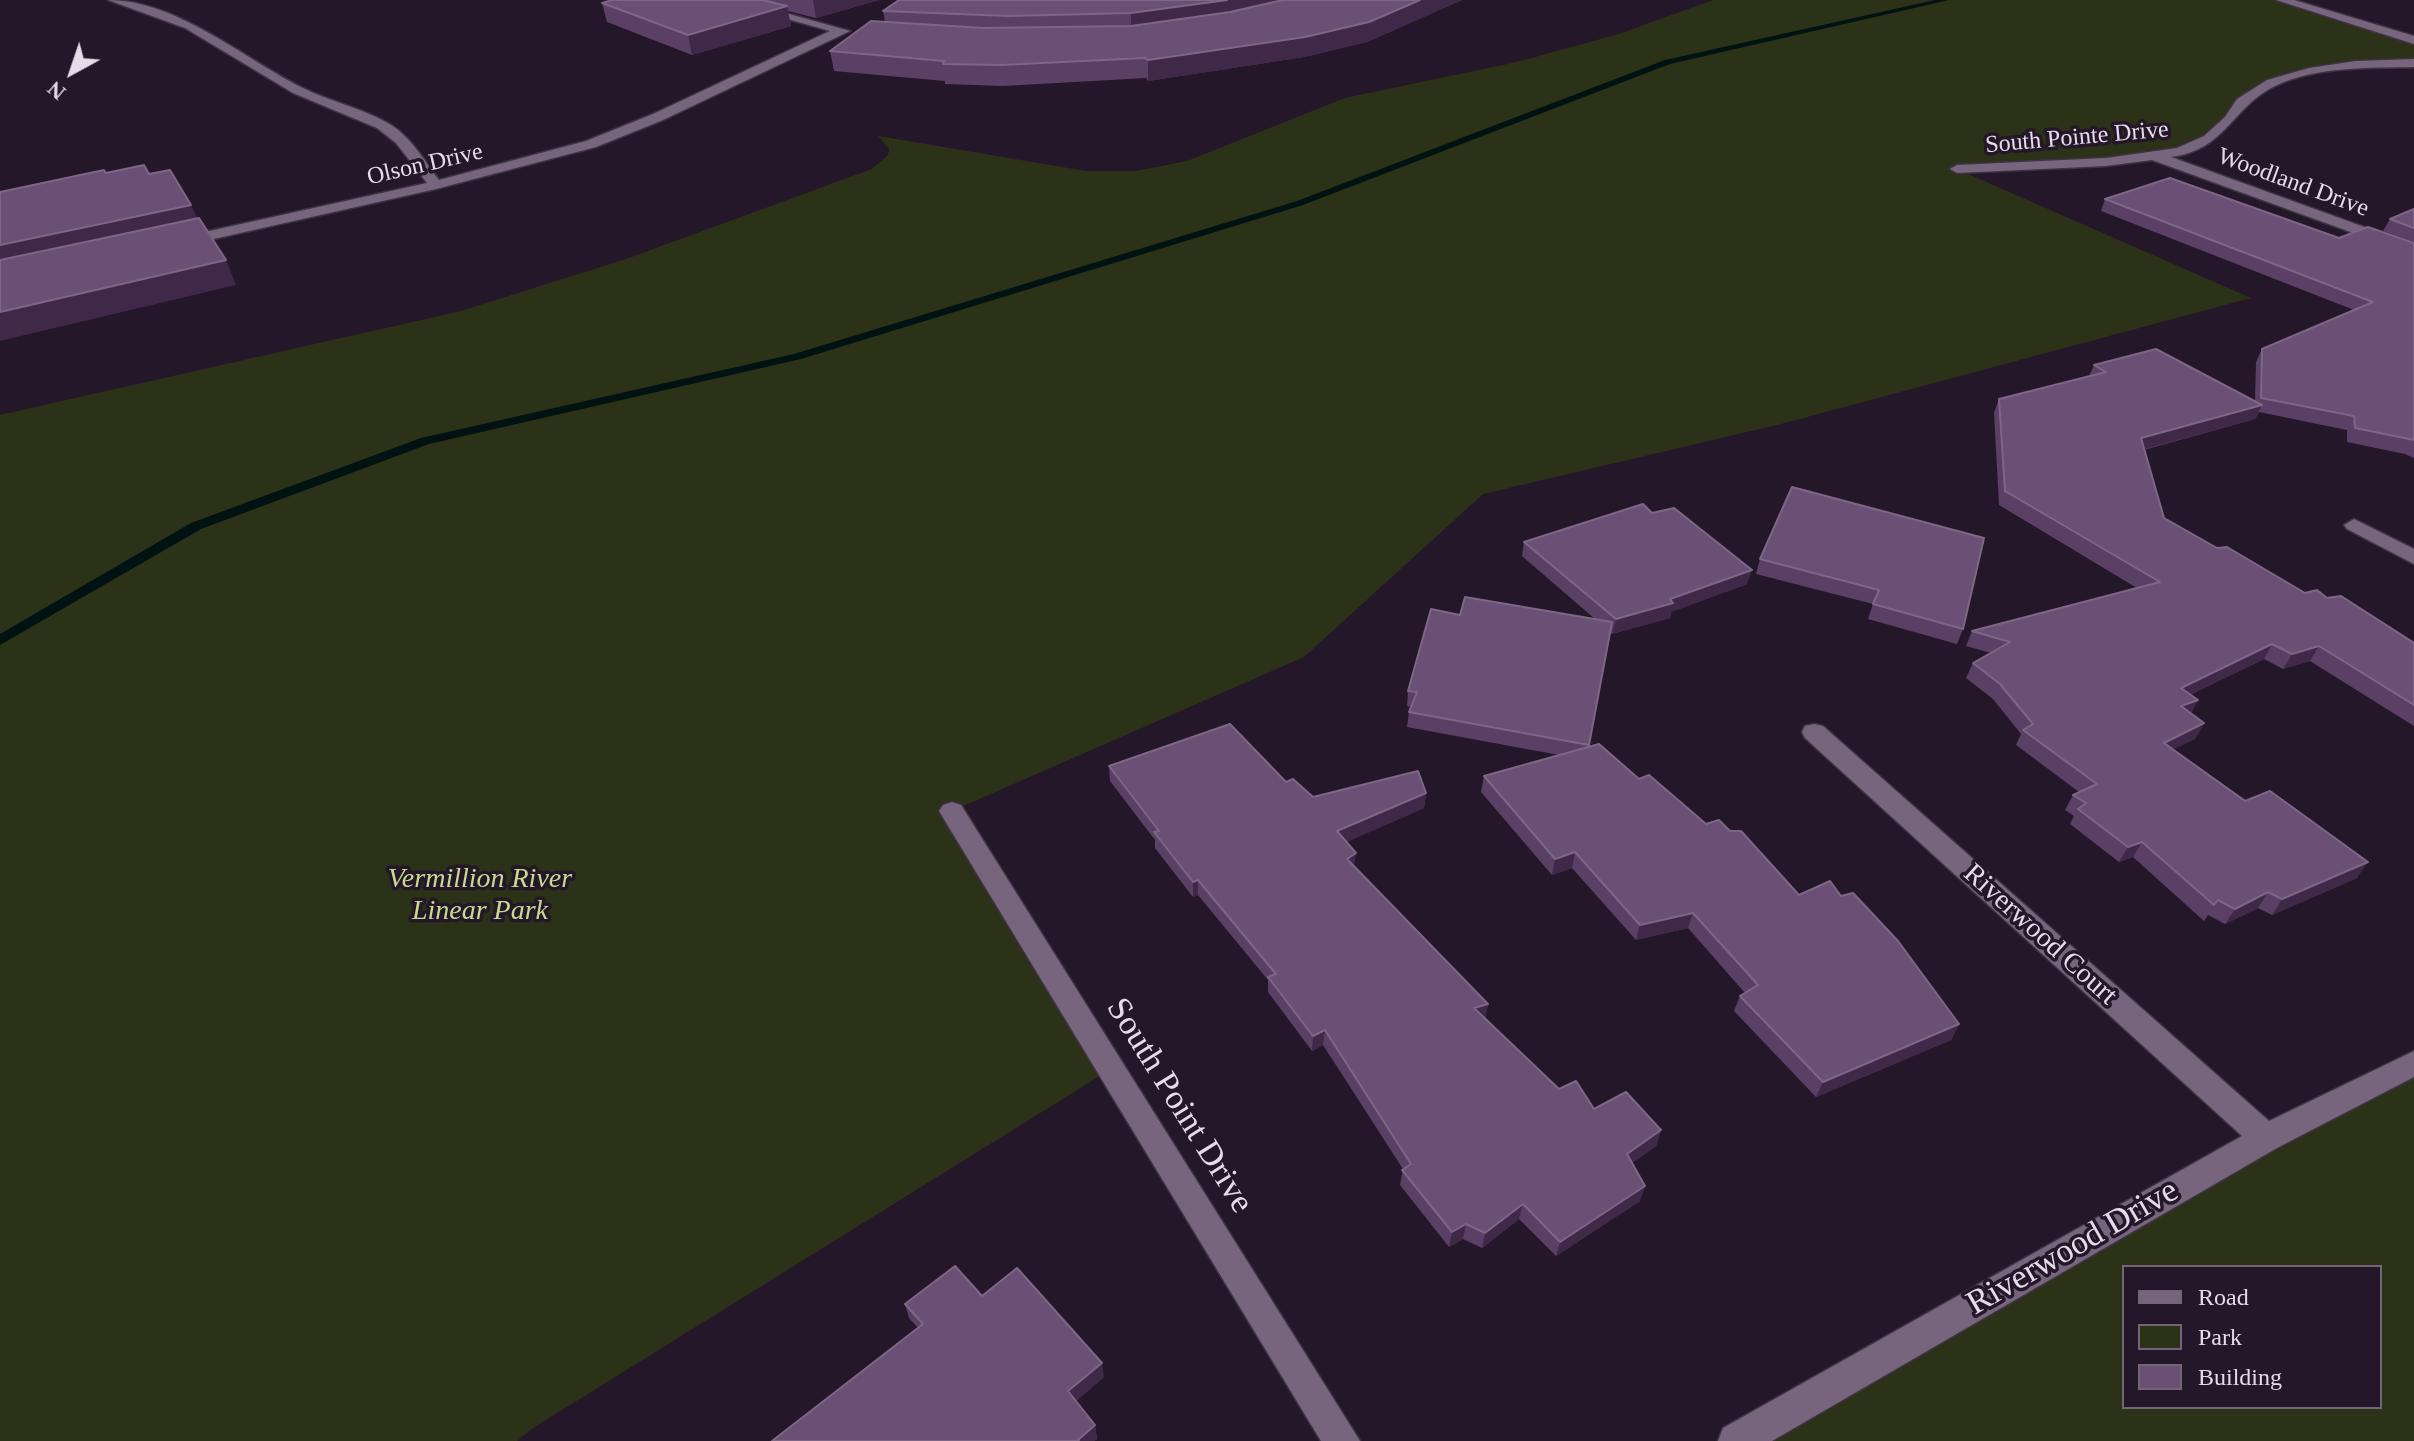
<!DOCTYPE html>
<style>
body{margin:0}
#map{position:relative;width:2414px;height:1441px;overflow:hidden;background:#25172a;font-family:Georgia,serif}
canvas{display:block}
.legend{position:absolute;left:2122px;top:1265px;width:260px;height:144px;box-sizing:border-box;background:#25172a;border:2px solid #726576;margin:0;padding:10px 14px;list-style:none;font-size:24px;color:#e5dbe9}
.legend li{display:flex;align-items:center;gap:16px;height:40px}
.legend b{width:40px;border:2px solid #726576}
.north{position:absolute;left:32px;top:32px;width:80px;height:80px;-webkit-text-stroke:6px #25172a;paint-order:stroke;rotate:220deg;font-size:22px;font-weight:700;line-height:32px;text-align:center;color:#e5dbe9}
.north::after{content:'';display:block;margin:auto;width:28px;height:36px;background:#e5dbe9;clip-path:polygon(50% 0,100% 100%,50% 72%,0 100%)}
</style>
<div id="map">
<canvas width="2414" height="1441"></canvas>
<ul class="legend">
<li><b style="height:10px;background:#76657c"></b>Road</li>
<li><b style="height:22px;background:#2c3217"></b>Park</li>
<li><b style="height:22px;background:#6a5074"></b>Building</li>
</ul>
<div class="north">N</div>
</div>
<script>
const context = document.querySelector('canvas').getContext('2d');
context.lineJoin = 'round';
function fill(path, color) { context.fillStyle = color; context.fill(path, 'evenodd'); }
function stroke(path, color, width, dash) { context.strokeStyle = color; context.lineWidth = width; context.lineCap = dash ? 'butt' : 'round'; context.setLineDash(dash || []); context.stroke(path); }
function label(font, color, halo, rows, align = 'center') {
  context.font = font + ' Georgia,serif'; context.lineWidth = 7; context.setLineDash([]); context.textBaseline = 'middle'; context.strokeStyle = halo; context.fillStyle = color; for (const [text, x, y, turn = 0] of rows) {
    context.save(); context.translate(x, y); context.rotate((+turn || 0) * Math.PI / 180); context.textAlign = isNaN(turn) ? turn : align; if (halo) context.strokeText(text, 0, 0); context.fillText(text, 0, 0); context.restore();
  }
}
fill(new Path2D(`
 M1713,0h569l132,40v23l-105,9 -38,11 -41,37 -50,32 -221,18 292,128 -470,126 -298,70 -179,163 -352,154 159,258 -578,359 -16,13h-517v-1026l461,-104 165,-52 246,-90 16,-14 1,-6 -11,-13 208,35h50l51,-10 158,-63 172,-36 102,-28z
 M2414,1063v378h-678zM2124,1267h256v140h-256z`), '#2c3217');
fill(new Path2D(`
 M1935,0h14l-279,64 -367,141 -502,154 -372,85 -228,85 -201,116v-11l191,-111 230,-85 373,-84 503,-153 368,-141z`), '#001212');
const minor = new Path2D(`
 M108,0c68,0 135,58 193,87 27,14 58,20 85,35 23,12 38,38 53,58l147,-39 67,-27 177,-83 -110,-31h19l111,31 -187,89 -67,27 -160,42 -258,58 -5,-2v-6l254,-56 -31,-40 -19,-15 -84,-35 -108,-65z
 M2276,0h18l120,36v8z
 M2414,59v8c-44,1 -98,-1 -139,19 -43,21 -49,64 -104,71l243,88v10l-262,-95 -46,6 -149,7 -7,-4 7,-4 149,-7 71,-10 27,-12 21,-19 12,-18 30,-19 42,-12 47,-7z
 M2354,519l60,30v15l-67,-35 -3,-4z
 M1814,724l9,2 446,395 145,-70v26l-137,71 -505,293h-54l5,-13 519,-292 -437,-398 -3,-6 3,-6z
 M952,802l9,3 399,636h-39l-382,-630 4,-6z`);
stroke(minor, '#3d3342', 3);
fill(minor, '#76657c');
fill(new Path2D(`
 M612,0h267l-63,18 -28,-7 3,15 -99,29 -85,-33 -5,-19z
 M1462,0l-95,42 -63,15 -156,24 -2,-3 -143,8 -58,-2v-3l-111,-10 -4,-20 55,-29 -2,-11z
 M2105,199l234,39 75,5v215l-9,-4 -58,-12v-12l-88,-18 -4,7 -111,31 20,68 53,30 88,45 22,5 87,45v83l-104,-65 -27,8 -19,-10 -74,36 8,5 -7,13 13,10 -9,16 -22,10 184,129 -85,37 -14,-7 -33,16 -17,-9 -4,6 -71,-64 -14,5 -49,-38 4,-8 -9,-6 8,-15 6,-3 -63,-47 5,-11 -28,-35 -27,-21 7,-15 18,-10 -25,-7 6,-15 165,-43 -138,-83 -5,-92 5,-14 90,-23 5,-11 161,36 1,-39 6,-13 92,-39 -253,-99z
 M2414,209v33l-31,-11 7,-12z
 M1792,487l171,142 -6,15 -89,-25 5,-15 -117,-30 4,-15z
 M1652,513l95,71 -76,28 -1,6 -58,16 -2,-2 -21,115 117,77 24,7 69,64 42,1 118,128 -8,16 -135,57 -82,-86 6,-15 5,-3 -57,-65 -52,12 -64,-72 -20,7 -71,-83 3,-16 75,-21 -152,-28 2,-15 2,-5 -4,-1 1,-15 52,-76 135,4 -73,-63 2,-14z
 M1109,766l177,16 27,15 113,-4 -2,15 -78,34 8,24 134,138 -3,14 74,71 35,20 67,21 -5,16 -24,17 8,38 -84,55 -37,-37 -37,29 -19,-9 -14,8 -49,-62 3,-16 -80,-124 -11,6 -44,-59v-12l-70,-85 -5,2 -38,-49v-8l-45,-59z
 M982,1296l122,81 -28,24 19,24 2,14 -3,2h-322l146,-113 -9,-10 -4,-14z`), '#5b4066');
fill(new Path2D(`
 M813,0h66l-63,18z
 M1227,0h75l-171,32v-19z
 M1420,0h42l-95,42 -63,15 -156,24v-21z
 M787,6l4,20 -99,29 -4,-20z
 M191,205l11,23 -202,45v-28z
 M226,260l10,25 -236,56v-29z
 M2262,405l-7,14 -121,33 7,-14z
 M1752,570l-5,14 -76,28 -1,6 -58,16 4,-15z
 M2272,644l-8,15 -91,44 8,-15z
 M2319,646l-9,15 -27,8 9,-15z
 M2198,700l-8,15 -9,-9z
 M2204,723l-9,16 -40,19 9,-15z
 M1426,793l-2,15 -88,39 1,-16z
 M2142,842l-9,15 -14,5 9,-15z
 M1575,852l-3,16 -20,7 3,-16z
 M1356,853l-2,16 -7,-10z
 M2368,862l-11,16 -85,37 10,-16z
 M1198,880v15l-5,2v-15z
 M2268,892l-10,16 -33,16 10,-15z
 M1693,913l-5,15 -52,12 4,-15z
 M1488,1004l-3,16 -11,-12z
 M1959,1024l-8,16 -135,57 7,-15z
 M1325,1030l-2,15 -11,6 1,-15z
 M1661,1130l-5,16 -33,23 4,-15z
 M1645,1186l-5,15 -84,55 4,-14z
 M1523,1204l-4,15 -37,29 3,-15z
 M1466,1224l-3,15 -14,8 3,-15z
 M1102,1363l2,14 -34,29 -2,-15z
 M1095,1425l2,14 -3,2h-16z`), '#3f2848');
const building = new Path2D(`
 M612,0h150l25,6 -99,29 -86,-32z
 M899,0h328l-96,13 -123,3 -125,-5z
 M1283,0h137l-51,22 -64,15 -157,23 -3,-2 -144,7 -58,-1 1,-3 -114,-10 41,-30 112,7 148,-2 99,-14z
 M144,165l5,9 21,-4 21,35 -191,40v-53l104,-22 2,3z
 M2170,178l169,60 29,-11 46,16v197l-59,-12 -1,-12 -93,-18 1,-49 111,-47 -268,-103z
 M2414,209v19l-24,-9z
 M199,218l27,42 -226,52v-52z
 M2156,349l106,56 -121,33 23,80 53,30 10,-1 78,46 12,-3 10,8 14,-2 73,47v62l-95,-59 -27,8 -20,-10 -91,44 17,12 -17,6 23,17 -40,20 81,58 25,-10 98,71 -86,37 -14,-7 -33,17 -17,-9 -4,5 -72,-63 -14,5 -50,-38 8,-6 -13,-8 24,-11 -74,-54 10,-6 -33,-40 -27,-21 37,-21 -38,-11 188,-49 -155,-91 -6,-92 107,-27 -12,-7z
 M1792,487l192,51 -21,91 -90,-25 6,-14 -119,-31z
 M1643,504l9,9 22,-5 78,62 -82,29 3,4 -57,16 -92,-77z
 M1465,597l147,25 -23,123 -180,-33 8,-20 -9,-1 23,-82 29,6z
 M1230,724l56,58 7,-3 20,18 105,-26 8,22 -89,38 19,22 -9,6 141,145 -14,4 85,81 17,-8 18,28 32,-17 35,38 -34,24 18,32 -85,56 -37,-38 -38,29 -19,-9 -14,8 -50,-62 9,-6 -86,-134 -12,6 -45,-59 8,-3 -78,-94 -5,2 -39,-50 5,-1 -50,-65z
 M1599,744l40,35 10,-4 57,49 13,-4 11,11h11l58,64 31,-14 11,15 12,-3 45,48 61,83 -136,58 -83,-86 18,-11 -65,-72 -53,12 -65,-73 -20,7 -71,-83z
 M955,1266l27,30 35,-28 85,95 -34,28 27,34 -17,15 1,1h-307l151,-117 -18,-20z`);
fill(building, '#6a5074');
stroke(building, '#7d6686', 2);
label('24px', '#e5dbe9', '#25172a', [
 ["South Pointe Drive",2077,138,-5],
 ["Olson Drive",425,165,-13],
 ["Woodland Drive",2293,183,20]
]);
label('italic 28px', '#c8db8c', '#25172a', [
 ["Vermillion River",480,880],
 ["Linear Park",480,912]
]);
label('28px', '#e5dbe9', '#25172a', [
 ["Riverwood Court",2040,935,42]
]);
label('34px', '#e5dbe9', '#25172a', [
 ["South Point Drive",1179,1106,58],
 ["Riverwood Drive",2073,1248,-30]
]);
</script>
